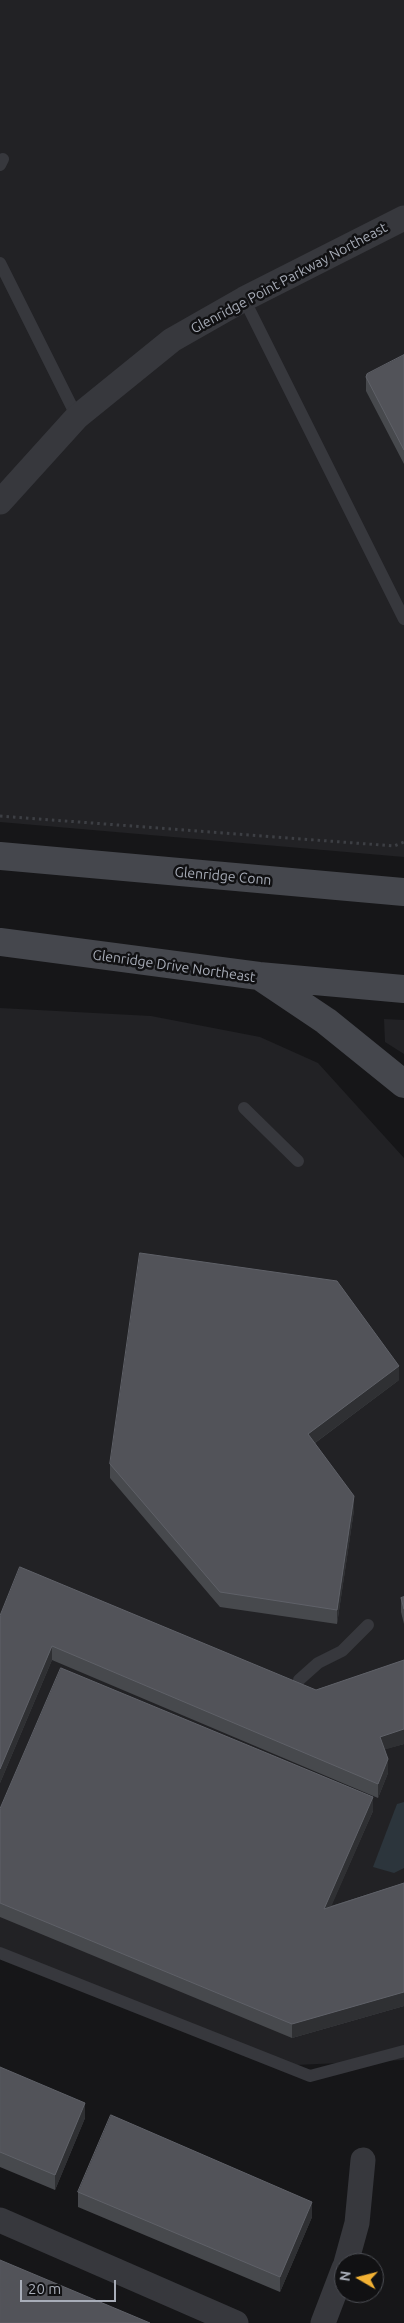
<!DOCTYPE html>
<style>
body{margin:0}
#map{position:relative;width:404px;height:2323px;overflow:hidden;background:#161618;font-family:Ubuntu,sans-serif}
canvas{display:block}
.north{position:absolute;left:334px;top:2253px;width:50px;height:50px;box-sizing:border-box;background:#111113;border:1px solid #4d4f55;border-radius:50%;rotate:278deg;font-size:14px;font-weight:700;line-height:20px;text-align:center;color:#a8adb8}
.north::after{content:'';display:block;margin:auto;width:18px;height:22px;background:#f2b134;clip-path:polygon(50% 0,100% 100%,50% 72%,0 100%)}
.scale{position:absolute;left:20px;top:2280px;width:96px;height:22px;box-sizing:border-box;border:2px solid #a8adb8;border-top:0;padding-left:6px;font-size:15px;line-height:18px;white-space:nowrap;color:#a8adb8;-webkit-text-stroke:4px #111113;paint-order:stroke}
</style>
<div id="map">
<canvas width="404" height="2323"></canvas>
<div class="north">N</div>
<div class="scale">20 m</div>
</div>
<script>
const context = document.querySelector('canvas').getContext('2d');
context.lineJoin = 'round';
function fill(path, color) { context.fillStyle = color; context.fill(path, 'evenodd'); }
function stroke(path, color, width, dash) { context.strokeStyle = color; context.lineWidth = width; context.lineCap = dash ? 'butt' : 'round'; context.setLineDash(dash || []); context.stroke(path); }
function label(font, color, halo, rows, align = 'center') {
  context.font = font + ' Ubuntu,sans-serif'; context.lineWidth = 5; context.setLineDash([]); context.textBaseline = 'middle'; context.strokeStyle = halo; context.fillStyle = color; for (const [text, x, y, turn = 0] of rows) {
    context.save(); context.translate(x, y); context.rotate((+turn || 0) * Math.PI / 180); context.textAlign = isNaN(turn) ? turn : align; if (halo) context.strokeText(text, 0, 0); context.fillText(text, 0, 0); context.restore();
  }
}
fill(new Path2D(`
 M0,0h404v857l-404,-35z
 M0,1008l151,8 109,21 58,26 86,95v902l-108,5 -296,-108z
 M384,1019l20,1v34l-19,-12z`), '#222225');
fill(new Path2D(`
 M404,1802v66l-10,5 -21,-6 24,-63z`), '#2c353c');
stroke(new Path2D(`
 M0,816l394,30 10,-4`), '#3d3f44', 3, [2.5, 4]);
stroke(new Path2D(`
 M0,165l3,-6
 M0,263l77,154
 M244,299l160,320
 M244,1108l54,53
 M299,1680l19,-17 24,-12 26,-26
 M0,1953l310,123 94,-25`), '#37383d', 12);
stroke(new Path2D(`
 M0,502l77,-85 95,-77 72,-41 160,-81
 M0,2220l236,103
 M346,2263l11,-40 6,-63
 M323,2323l21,-55`), '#37383d', 25);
stroke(new Path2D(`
 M0,856l404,36
 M0,942l259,34 145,13
 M262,978l64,43 78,63`), '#45474d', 28);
fill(new Path2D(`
 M404,355v109l-38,-73v-14z
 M399,1380l-84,63 39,67 -17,114 -117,-17 -110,-129v-14z
 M404,1597v27l-3,-12v-14z
 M0,1616l316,74 88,-30v84l-19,5 3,24 -10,25 -326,-138 -52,123z
 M0,1809l373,2 -42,95 73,-23v123l-112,32 -292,-121z
 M0,2067l85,51 -30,72 -55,-23z
 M78,2192l234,25 -32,75 -202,-85z`), '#47494d');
fill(new Path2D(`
 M399,1366v14l-91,68v-14z
 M354,1496v14l-17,114v-14z
 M52,1646v14l-52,123v-14z
 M404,1729v15l-24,7v-14z
 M388,1759v14l-10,25v-14z
 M373,1797v14l-49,112v-14z
 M404,1992v14l-112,32v-14z
 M85,2103v15l-30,72v-15z
 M312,2202v15l-32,75v-15z`), '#2f3033');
const building = new Path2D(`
 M404,355v95l-38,-73 1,-3z
 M140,1253l197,28 62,85 -91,68 46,62 -17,114 -117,-18 -110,-128z
 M20,1567l296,123 88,-30v69l-24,8 8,22 -10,25 -326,-138 -52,123v-153z
 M404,1597v12l-3,-11z
 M61,1668l312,129 -49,112 80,-26v109l-112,32 -292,-121v-94z
 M0,2067l85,36 -30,72 -55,-23z
 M111,2115l201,87 -32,75 -202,-85z
 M0,2260l150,63h-150z`);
fill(building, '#525359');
stroke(building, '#5f6168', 1);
label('14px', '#a8adb8', '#111113', [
 ["Glenridge Point Parkway Northeast",289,278,-28],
 ["Glenridge Conn",223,876,5],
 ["Glenridge Drive Northeast",174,966,8]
]);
</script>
